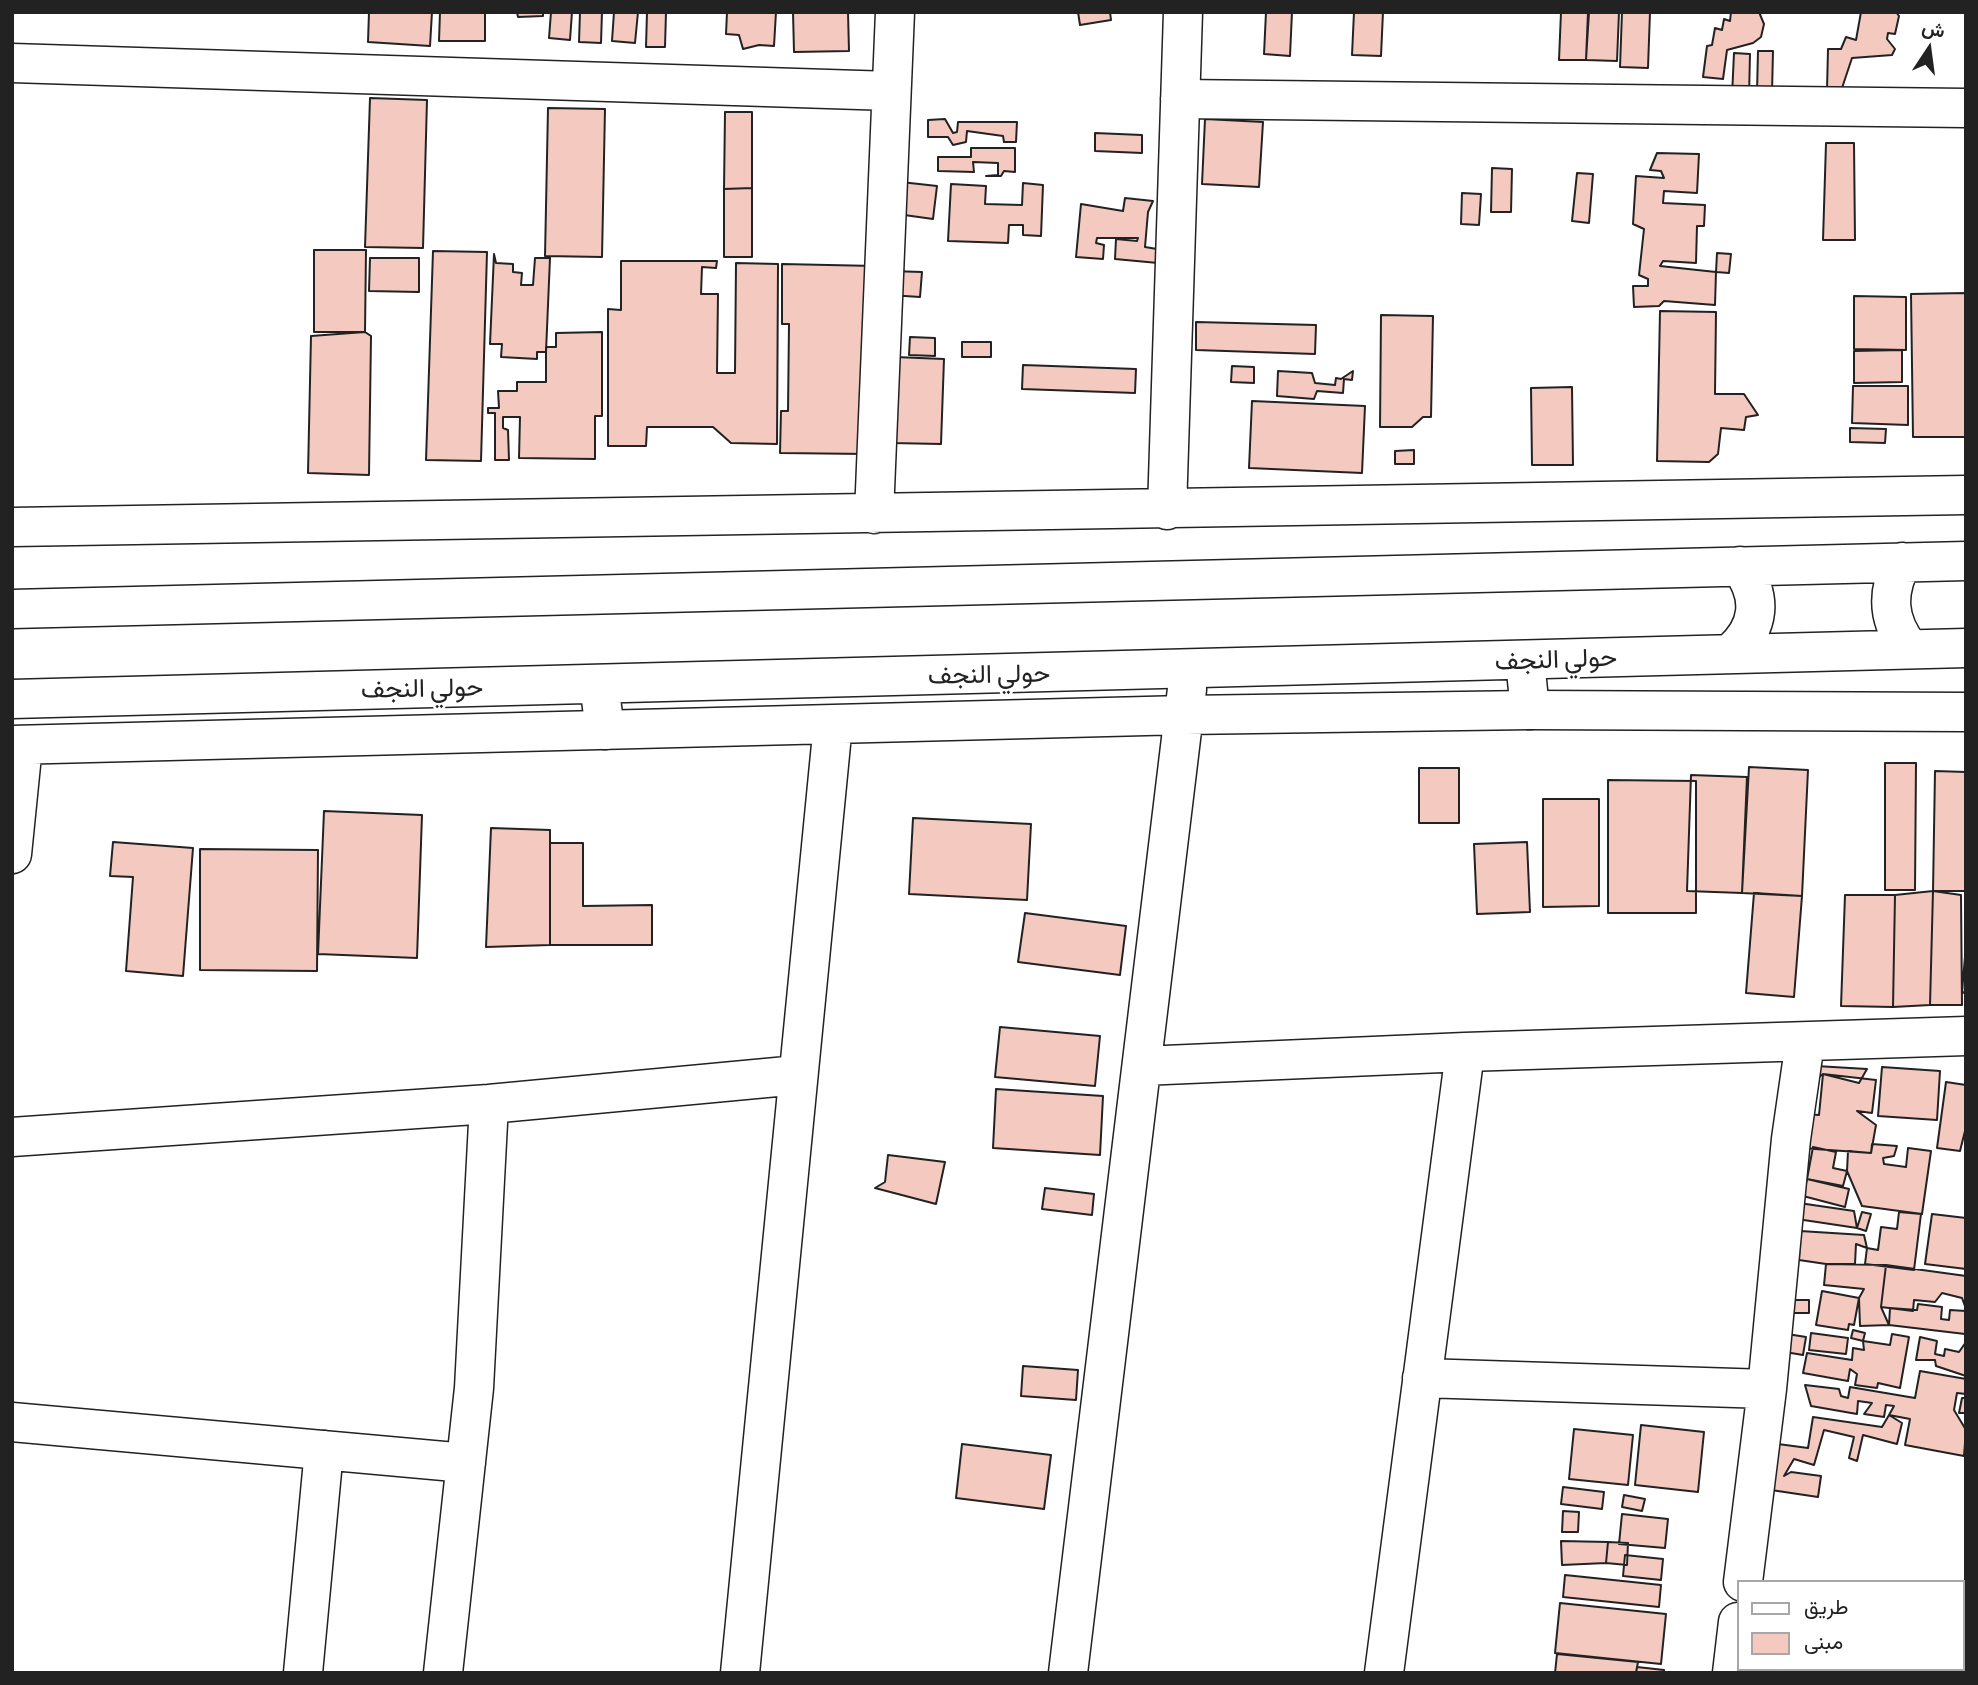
<!DOCTYPE html>
<meta charset="utf-8">
<style>
body{margin:0}
#map{position:relative;width:1978px;height:1685px;overflow:hidden;background:#fff;font-family:Commissioner,Vazirmatn,sans-serif}
canvas{display:block}
.frame{position:absolute;inset:0;border:14px solid #222;pointer-events:none}
.legend{position:absolute;left:1737px;top:1580px;width:228px;height:91px;box-sizing:border-box;background:#fff;border:2px solid #a7a7a7;margin:0;padding:9px 12px;list-style:none;font-size:21px;color:#222}
.legend li{display:flex;align-items:center;gap:14px;height:35px}
.legend b{width:35px;border:2px solid #a7a7a7}
.north{position:absolute;left:1894px;top:14px;width:70px;height:70px;-webkit-text-stroke:5px #fff;paint-order:stroke;rotate:13deg;font-size:19px;font-weight:700;line-height:28px;text-align:center;color:#222}
.north::after{content:'';display:block;margin:auto;width:24px;height:32px;background:#222;clip-path:polygon(50% 0,100% 100%,50% 72%,0 100%)}
</style>
<div id="map">
<canvas width="1978" height="1685"></canvas>
<div class="frame"></div>
<ul class="legend">
<li><b style="height:9px;background:#fff"></b>طريق</li>
<li><b style="height:19px;background:#f3c9c0"></b>مبنى</li>
</ul>
<div class="north">ش</div>
</div>
<script>
const context = document.querySelector('canvas').getContext('2d');
context.lineJoin = 'round';
function fill(path, color) { context.fillStyle = color; context.fill(path, 'evenodd'); }
function stroke(path, color, width, dash) { context.strokeStyle = color; context.lineWidth = width; context.lineCap = dash ? 'butt' : 'round'; context.setLineDash(dash || []); context.stroke(path); }
function label(font, color, halo, rows, align = 'center') {
  context.font = font + ' Commissioner,Vazirmatn,sans-serif'; context.lineWidth = 5; context.setLineDash([]); context.textBaseline = 'middle'; context.strokeStyle = halo; context.fillStyle = color; for (const [text, x, y, turn = 0] of rows) {
    context.save(); context.translate(x, y); context.rotate((+turn || 0) * Math.PI / 180); context.textAlign = isNaN(turn) ? turn : align; if (halo) context.strokeText(text, 0, 0); context.fillText(text, 0, 0); context.restore();
  }
}
const building = new Path2D(`
 M369,12h63l-2,34 -62,-4z
 M440,12h45v29h-46z
 M517,12h26v4l-25,1z
 M551,12h21l-2,28 -21,-2z
 M580,12h22l-1,31 -22,-1z
 M614,12h24l-3,31 -23,-2z
 M647,12h19l-1,35h-19z
 M727,12h49l-2,34 -15,-1 -16,4 -4,-14 -13,-1z
 M793,12h55l1,39 -55,1z
 M1078,12h32l1,8 -31,5z
 M1266,12h26l-2,44 -26,-2z
 M1354,12h29l-2,44 -29,-1z
 M1561,12h27l-2,48h-27z
 M1589,12h30l-2,49 -31,-1z
 M1622,12h28l-2,56 -28,-1z
 M1731,12h28l5,12 -3,13 -8,6 -26,7 -4,29 -20,-2 4,-31 5,-1 3,-17 7,2 2,-11 6,2z
 M1861,12h35l3,4 -4,18 -7,-1 -1,6 8,10 -3,6 -40,3 -13,39 -12,-7 1,-41h13l5,-12 10,3z
 M1758,51h15l-1,42 -15,-1z
 M1734,53l16,1 -1,43 -17,-1z
 M370,98l57,2 -4,148 -58,-1z
 M548,108l57,1 -3,148 -57,-1z
 M725,112h27v76l-28,1z
 M945,119l8,14 4,-1 1,-10h59l-1,20h-12l-1,-6 -36,-5 -1,11 -13,3 -5,-8h-20v-17z
 M1205,119l58,3 -4,65 -57,-3z
 M1095,133l47,2v18l-47,-2z
 M1826,143h28l1,97h-32z
 M971,148h44v24l-11,-1 -3,5h-15l12,-1v-12l-25,-1 1,10 -36,-1v-14h33z
 M1657,153l42,1 -2,39 -33,-2 -1,12 42,2 -1,21h-7l-1,37 -33,-2 -3,5 56,6 -1,33 -51,-4 -5,5 -25,1 -1,-21h15v-7l-9,-4 5,-46 -11,-5 3,-48 28,2 -3,-7 -11,-1z
 M1492,168l20,1 -1,43h-20z
 M1577,173l16,1 -4,49 -17,-2z
 M901,182l36,4 -4,33 -36,-5z
 M1023,183l20,2 -2,51 -18,-1v-10h-14l-1,18 -60,-2 3,-57 35,2 -1,18 37,1z
 M752,188v69h-28v-68z
 M1462,193l19,1 -2,31 -18,-1z
 M1125,198l28,3 -5,11 -3,35 12,2 1,14 -43,-4 1,-20 21,2 1,-3h-41l-1,5 8,2 -1,14 -27,-2 5,-53 42,7z
 M314,250h52l-1,82h-51z
 M433,251l54,1 -6,209 -55,-1z
 M1717,253l14,1 -2,19 -13,-1z
 M494,254l2,9 17,1v8l9,1 -1,12h12l2,-27h15l-4,94h-9v7l-36,-2 1,-13h-12z
 M370,258h49v34l-50,-1z
 M621,261h96l-1,7 -14,-1 -1,27h17l-1,79h18l1,-110 42,1 -1,180 -46,-1 -18,-16h-66l-1,19h-38v-137l13,1z
 M782,264l93,2 -8,188 -87,-1 1,-42h7l1,-87h-7z
 M890,271l32,1 -2,25 -31,-2z
 M1966,293v144h-53l-2,-143z
 M1854,296l52,1v53l-52,-1z
 M1660,311l56,1 -1,82h29l14,21 -12,2 -2,13 -23,-2 -3,26 -9,8 -52,-1z
 M1381,315l52,1 -2,101h-8l-11,10h-32z
 M1196,322l120,3 -1,29 -119,-4z
 M365,332l6,4 -2,139 -61,-2 3,-137z
 M602,332v84h-7v43l-76,-1 1,-41h-17v11l5,2 1,30h-14v-47h-7v-5h11l-1,-17h19v-9h29v-35h10v-14z
 M910,337l25,1v18l-26,-1z
 M962,342h29v15h-29z
 M1902,350v32l-48,1v-32z
 M895,357l49,2 -3,85 -49,-1z
 M1023,365l113,4 -1,24 -113,-4z
 M1232,366l22,1v16l-23,-1z
 M1278,371l34,2 3,10 20,2 1,-7 5,1 12,-8 -1,9 -8,-1 -1,14 -26,-2 -3,8 -37,-3z
 M1853,386h55v39l-56,-2z
 M1572,387l1,78h-41l-1,-77z
 M1252,401l113,5 -3,67 -113,-5z
 M1850,428l36,1 -1,14 -35,-1z
 M1414,450v14h-19v-13z
 M1885,763h31l-1,127h-30z
 M1749,767l59,3 -6,126 -60,-3z
 M1419,768h40v55h-40z
 M1935,771l31,1v119h-33z
 M1691,775l56,2 -5,116 -55,-2z
 M1608,780l88,1v132h-88z
 M1543,799h56v107l-56,1z
 M324,811l98,4 -5,143 -99,-4z
 M913,818l118,6 -4,76 -118,-6z
 M491,828l59,2v115l-64,2z
 M113,842l80,6 -10,128 -57,-5 7,-94 -23,-1z
 M1527,842l3,70 -53,2 -3,-70z
 M550,843h33v63l69,-1v40h-102z
 M200,849l118,1 -1,121 -117,-1z
 M1933,891l-3,114 -37,2 2,-112z
 M1933,891l28,4 1,110h-32z
 M1754,893l48,3 -8,101 -48,-4z
 M1845,895h50l-2,112 -52,-1z
 M1025,913l101,13 -6,49 -102,-13z
 M1966,945v48l-4,-1z
 M1000,1027l100,9 -5,50 -100,-9z
 M1816,1066l51,3 -8,14 -36,-9 -8,6z
 M1882,1067l58,4 -3,49 -59,-4z
 M1823,1074l53,6 -4,33 -15,-2 19,14 -5,28 -70,-5 3,-34 15,1z
 M1946,1082l20,3v42l-6,24 -23,-3z
 M996,1089l107,7 -3,59 -107,-7z
 M1872,1144l25,2 -3,10 -11,2 1,6 22,3 2,-19 23,3 -9,63 -60,-8 -15,-35 1,-20 23,2z
 M1813,1147l23,5 -3,16 14,3 -4,15 -36,-7z
 M888,1155l57,7 -9,42 -61,-16 10,-6z
 M1807,1179l42,10 -4,18 -42,-11z
 M1045,1188l49,6 -2,21 -50,-6z
 M1799,1203l55,8 3,17 -60,-9z
 M1862,1212l9,2 -5,17 -9,-3z
 M1899,1212l22,2 -7,56 -49,-6 2,-16 11,2 3,-23 16,2z
 M1932,1214l34,4v51l-41,-5z
 M1800,1231l64,4 3,13 -11,-4 -1,20h-29l-27,-4z
 M1826,1264l60,1 -5,42 8,18 -29,1 -1,-28 5,-9 -40,-4z
 M1886,1265l80,11v33l-4,-11 -20,-5 -7,9 -21,-2 -1,11 -32,-4z
 M1822,1291l37,7 -5,27 -5,-1 -1,6 -32,-5z
 M1787,1300h22v13h-22z
 M1918,1304l24,3 -1,12 8,1 1,-10 16,1 -1,23 -76,-9 1,-17 27,2z
 M1853,1330l12,3 -2,8 -12,-3z
 M1781,1333l25,4 -3,18 -24,-4z
 M1811,1333l37,5 -2,16 -37,-4z
 M1892,1334l17,3 -9,51 -22,-5 -1,5 -22,-3 2,-11 -7,-5 -2,12 -45,-8 4,-20 45,7 1,-12 11,2 -1,-9 27,4z
 M1920,1337l17,4 -2,13 9,2 1,-7 14,3 7,-10v34l-30,-10 -1,-6h-19z
 M1023,1366l55,4 -2,30 -55,-4z
 M1920,1371l46,8v15l-9,-1 -3,17 12,20 -2,26 -59,-11 5,-26 -21,-4 5,-9 -8,-1 -2,12 -20,-3 8,-11 -14,-2 -1,13 -46,-8 -6,-21 34,4 2,7 7,2 2,-11 65,11z
 M1962,1398h4v15h-7z
 M1889,1415l13,8 -5,21 -34,-9 -6,26 -8,-3 5,-21 -30,-7 -10,35 -20,-6 -10,17 7,-4 30,4 -3,21 -47,-7 7,-46 30,4 5,-31 69,10z
 M1641,1425l63,7 -6,60 -63,-7z
 M1574,1429l59,6 -5,50 -59,-6z
 M962,1444l89,11 -7,54 -88,-11z
 M1563,1487l41,5 -2,17 -41,-5z
 M1624,1495l21,4 -3,12 -20,-4z
 M1563,1511l16,1 -1,20h-16z
 M1622,1514l46,5 -3,29 -46,-4z
 M1561,1541l47,1 -2,21 -44,2z
 M1608,1542l20,1 -1,22 -21,-2z
 M1625,1555l38,4 -2,21 -38,-4z
 M1565,1575l96,10 -2,22 -96,-10z
 M1560,1603l106,11 -5,50 -106,-11z
 M1557,1654l81,8 -2,11h-81z
 M1637,1667l27,3v3h-28z`);
fill(building, '#f3c9c0');
stroke(building, '#222', 2);
const minor = new Path2D(`
 M12,63l879,28
 M1180,99l786,9
 M1167,510l16,-498
 M874,514l21,-502
 M12,527l1954,-32
 M12,745l1173,-30 345,-5 436,2
 M12,854l11,-109
 M1142,1066l323,-14 501,-16
 M12,1137l477,-33 309,-29
 M1422,1378l345,11
 M12,1422l454,41
 M1743,1582l24,-193 24,-250 14,-97
 M303,1673l21,-223
 M443,1673l31,-285 15,-284
 M740,1673l93,-949
 M1068,1673l119,-984
 M1384,1673l81,-621
 M1732,1673l6,-51`);
const major = new Path2D(`
 M1902,562c-16,31 -15,58 7,86
 M12,609l1954,-48
 M1732,652c28,-25 31,-55 8,-86
 M1525,661l5,49
 M599,684l6,46
 M12,699l1954,-51`);
stroke(minor, '#222', 41);
stroke(major, '#222', 41);
stroke(minor, '#fff', 38);
stroke(major, '#fff', 38);
label('26px', '#222', '#fff', [
 ["حولي النجف",1556,659,-2],
 ["حولي النجف",989,674,-1],
 ["حولي النجف",422,688,-1]
]);
</script>
